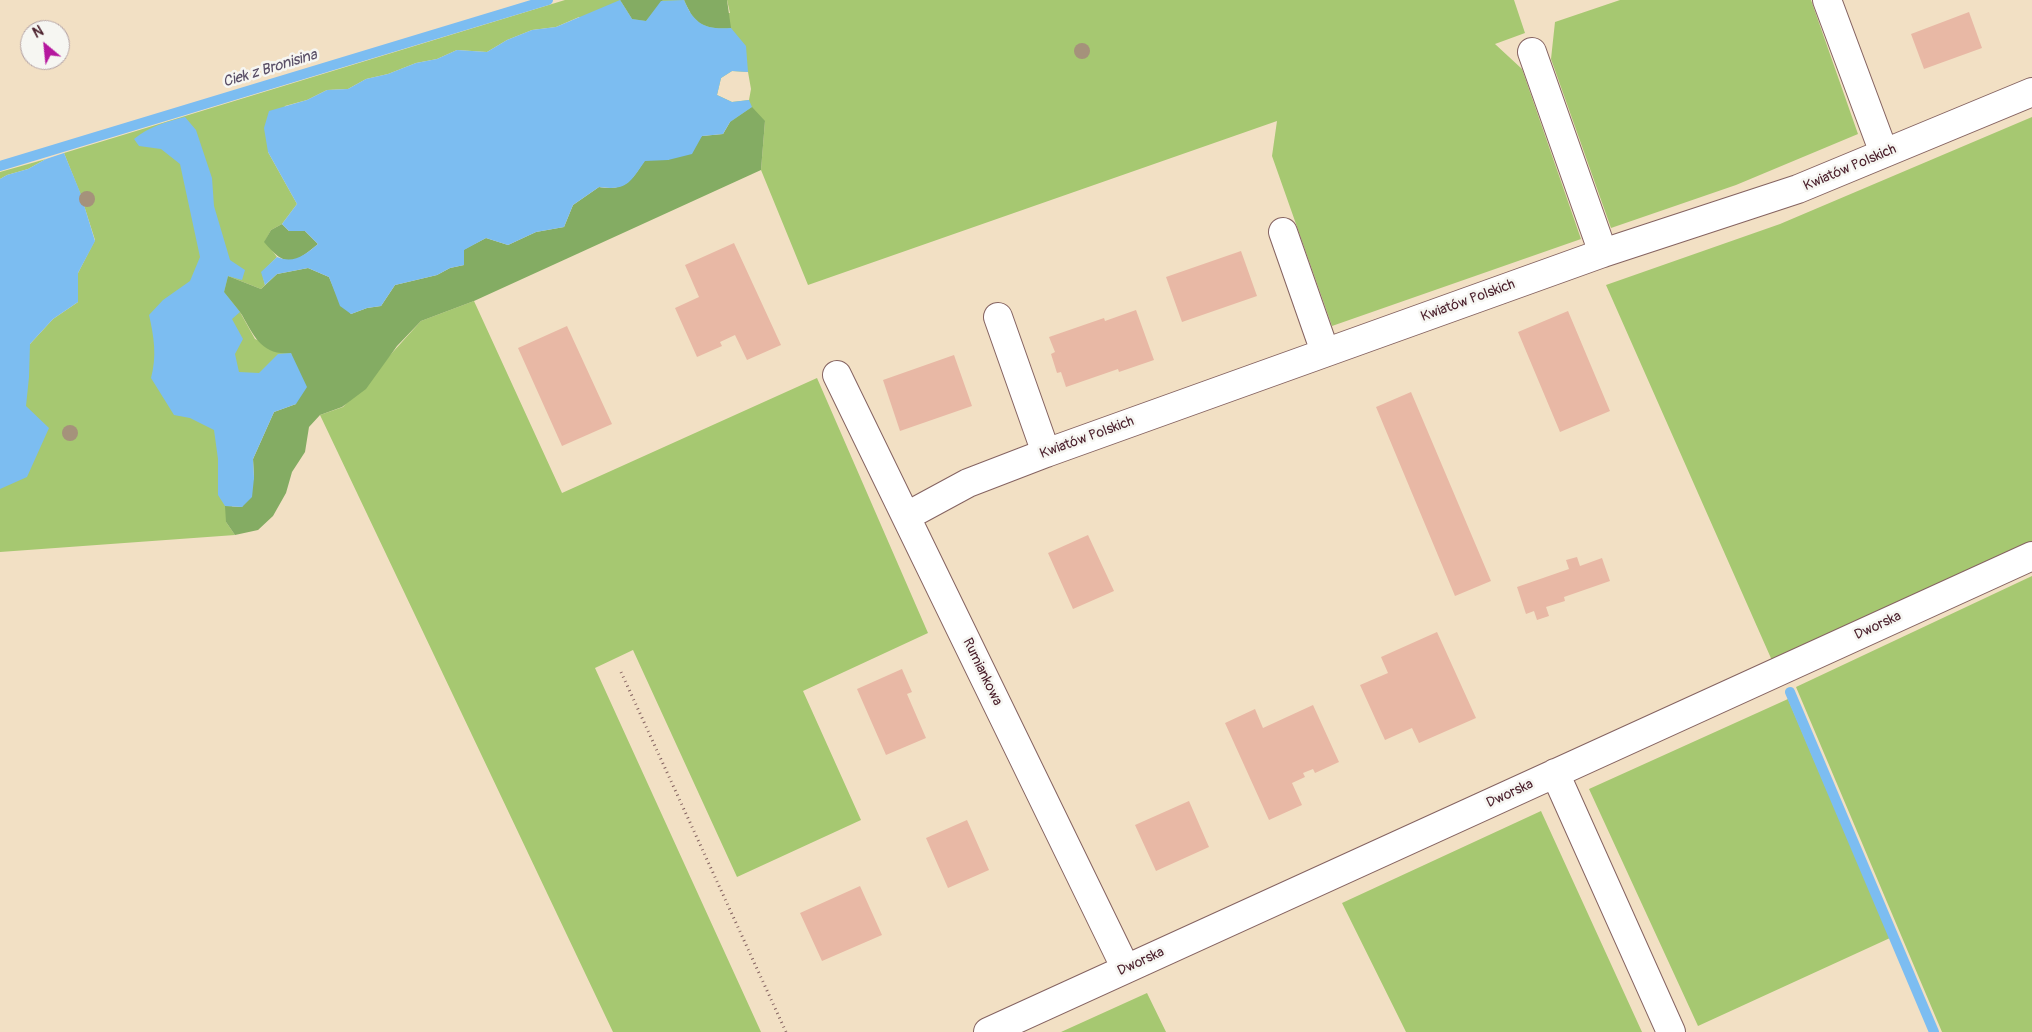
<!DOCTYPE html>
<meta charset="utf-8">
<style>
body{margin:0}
#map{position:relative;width:2032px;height:1032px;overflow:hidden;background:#f2e0c4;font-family:Pangolin,sans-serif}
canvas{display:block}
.north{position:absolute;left:20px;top:20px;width:50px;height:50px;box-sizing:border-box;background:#f6f6f2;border:1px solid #b1a0a2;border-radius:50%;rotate:332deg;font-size:14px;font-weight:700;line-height:20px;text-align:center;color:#4a1f2b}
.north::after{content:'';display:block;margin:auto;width:18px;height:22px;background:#b5179e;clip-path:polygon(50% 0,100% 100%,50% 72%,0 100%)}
</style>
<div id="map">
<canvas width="2032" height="1032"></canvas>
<div class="north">N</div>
</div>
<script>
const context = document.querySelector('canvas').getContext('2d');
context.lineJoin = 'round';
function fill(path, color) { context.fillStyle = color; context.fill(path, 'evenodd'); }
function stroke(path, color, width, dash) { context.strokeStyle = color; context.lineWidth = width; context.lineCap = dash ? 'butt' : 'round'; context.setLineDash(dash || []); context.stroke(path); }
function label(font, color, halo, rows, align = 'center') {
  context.font = font + ' Pangolin,sans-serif'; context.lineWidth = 5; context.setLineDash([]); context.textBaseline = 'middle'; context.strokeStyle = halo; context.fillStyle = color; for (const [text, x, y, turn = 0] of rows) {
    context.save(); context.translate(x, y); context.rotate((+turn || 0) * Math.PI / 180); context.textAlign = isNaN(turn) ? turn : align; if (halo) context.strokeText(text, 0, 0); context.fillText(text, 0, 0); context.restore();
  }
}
fill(new Path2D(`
 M565,0h55l12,19 31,-19h21l5,12 41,1 -3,-13h787l11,33 -30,11 27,25 59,170 -249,87 -60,-170 5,-35 -469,164 -47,-115 4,-49 -35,1 -151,-105 -23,10 -24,3 -25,10 -20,12 -30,-2 -20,9 -21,4 -28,11 -22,5 -18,10 -21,1 -20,10 -22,6 -17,46 29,52 -15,20 -11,6 -6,11 12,16 -15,15 3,13 -4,4 -33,-13 12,36 15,27 36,14 -65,169 9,13 -235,17v-220l30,12 23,-25 25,-17v-29l17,-33 -15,-47 -16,-40zM732,71l16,1 3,17 -2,11 -17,2 -15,-7 4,-17z
 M1620,0h191l47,134 -122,51 -125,43 -60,-169 4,-37z
 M2032,117v427l-258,121 -168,-380 174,-61z
 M46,159l-18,10 -21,6 -7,4v-7z
 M474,301l88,192 255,-115 111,255 -125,58 58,129 -124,57 -104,-227 -38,18 166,364h-148l-293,-617 23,-8 78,-86z
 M2032,576v456h-90l-146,-345z
 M1788,699l102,239 -192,88 -109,-237z
 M1541,811l101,221h-236l-64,-129z
 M1147,993l19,39h-105z`), '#a6c871');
fill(new Path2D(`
 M620,0h43l-17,21 -14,-2z
 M684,0h43l4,28c-26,2 -37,-4 -47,-28z
 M752,107l13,14 -4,49 -287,131 -53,20 -24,25 -31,43 -24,18 -22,8 -11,12 -4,25 -13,20 -6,21 -13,23 -15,14 -23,5 -9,-13 -1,-16 17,1 12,-29 -1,-19 21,-47 22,-8 -5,-51c-29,3 -37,-17 -49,-38 -5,-8 -12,-15 -18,-23l4,-16 33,13 16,-15 31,-6 21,9 6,14 16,23 16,-6 14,-2 14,-21 42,-10 13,-7 14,-3 -1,-15 23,-12 22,7 28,-13 28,-5 9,-22 26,-18c27,4 32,-6 46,-27h23l34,-24 21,-2 7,-12z
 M282,224l7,7h16l13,13c-25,21 -32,24 -54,-2l7,-12z`), '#84ac63');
fill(new Path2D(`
 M620,0l12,19 14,2 15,-20 23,-1c10,24 21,30 47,28l15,18 2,26 -16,-1 -11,7 -4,17 15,7 17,-2 3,7 -22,15 -7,12 -21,2 -10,18 -24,6 -23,1c-15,21 -17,30 -46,26l-26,18 -9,22 -28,5 -28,13 -22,-7 -22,12v15l-14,3 -13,7 -42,10 -14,21 -14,2 -16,6 -11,-8 -11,-29 -21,-9 -31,6 -12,11 -4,-13 16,-15c17,7 28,-2 41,-13l-13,-13h-16l-7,-7 15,-20 -29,-52 -4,-24 5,-17 38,-11 20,-10 21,-1 18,-10 22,-5 28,-11 21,-4 20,-9 30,2 20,-12 25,-10 24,-3z
 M185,117l11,13 16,48 2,28 16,54 15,10 -3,10 -14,-4 -4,16 16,20 -8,7 11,20 -8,15 4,18 20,1 19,-19 13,-1 16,34 -11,17 -22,8 -21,47 1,19 -2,19 -10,10 -17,-1 -7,-11v-36l-4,-29 -24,-12 -16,-3 -23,-37c6,-22 3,-41 -2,-63l14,-15 27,-19 10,-24 -20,-93 -19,-15 -22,-3 -5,-7c16,-13 32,-17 51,-22z
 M64,153l16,39 15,49 -17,32v29l-25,17 -23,25 -1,33 -3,29 23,22 -22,49 -27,12v-310l7,-4 21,-6 18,-10z`), '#7cbdf1');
stroke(new Path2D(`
 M0,166l548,-166
 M1790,692l144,340`), '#7cbdf1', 10);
fill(new Path2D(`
 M1969,12l13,36 -58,21 -13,-35z
 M734,243l47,102 -34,15 -12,-25 -15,7 2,4 -25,11 -22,-49 24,-11 -14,-32z
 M1241,251l16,45 -75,26 -16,-45z
 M1136,310l18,50 -35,12 -1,-3 -52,18 -5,-15 -4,1 -6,-19 4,-2 -6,-15 55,-19 1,3z
 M1568,311l42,100 -50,21 -42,-100z
 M567,326l45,98 -50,22 -44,-98z
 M954,355l18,51 -72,25 -17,-51z
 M1411,392l80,189 -36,15 -79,-189z
 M1088,535l26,56 -41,18 -25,-56z
 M1577,557l3,9 22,-8 8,23 -46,16 1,4 -19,6 3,9 -12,4 -3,-9 -8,3 -9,-27 52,-18 -3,-9z
 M1437,632l39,86 -57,25 -7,-15 -27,12 -25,-55 28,-12 -7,-16z
 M902,669l10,23 -5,2 19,44 -40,17 -29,-66z
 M1313,705l26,57 -24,11 -2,-4 -10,4 2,4 -13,6 10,22 -33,15 -44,-97 30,-14 8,19z
 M1189,801l20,46 -53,24 -21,-46z
 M967,820l22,50 -41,18 -22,-50z
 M860,886l22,49 -60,26 -22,-48z`), '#e8b8a5');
const street = new Path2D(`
 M1827,0l57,153
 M1532,52l71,201
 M1283,232l42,120
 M998,317l48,136
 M837,375l289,594
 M907,516l61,-33 78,-30 557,-200 195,-64 234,-97
 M1555,773l116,259
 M988,1032l1044,-476`);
stroke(street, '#856361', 30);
stroke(new Path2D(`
 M621,672l165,360`), '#856361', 3, [1, 4]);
stroke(street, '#fff', 28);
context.fillStyle = '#a5927b';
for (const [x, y] of [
 [1082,51],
 [87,199],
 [70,433]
]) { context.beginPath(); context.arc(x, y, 8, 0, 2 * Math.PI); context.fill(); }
label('14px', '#4a1f2b', '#f6f6f2', [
 ["Kwiatów Polskich",1850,168,-23],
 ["Kwiatów Polskich",1468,301,-20],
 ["Kwiatów Polskich",1087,438,-20],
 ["Dworska",1878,626,-25],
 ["Rumiankowa",982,672,64],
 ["Dworska",1510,794,-25],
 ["Dworska",1141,962,-25]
]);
label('italic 15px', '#594e66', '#f6f6f2', [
 ["Ciek z Bronisina",270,69,-17]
]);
</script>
